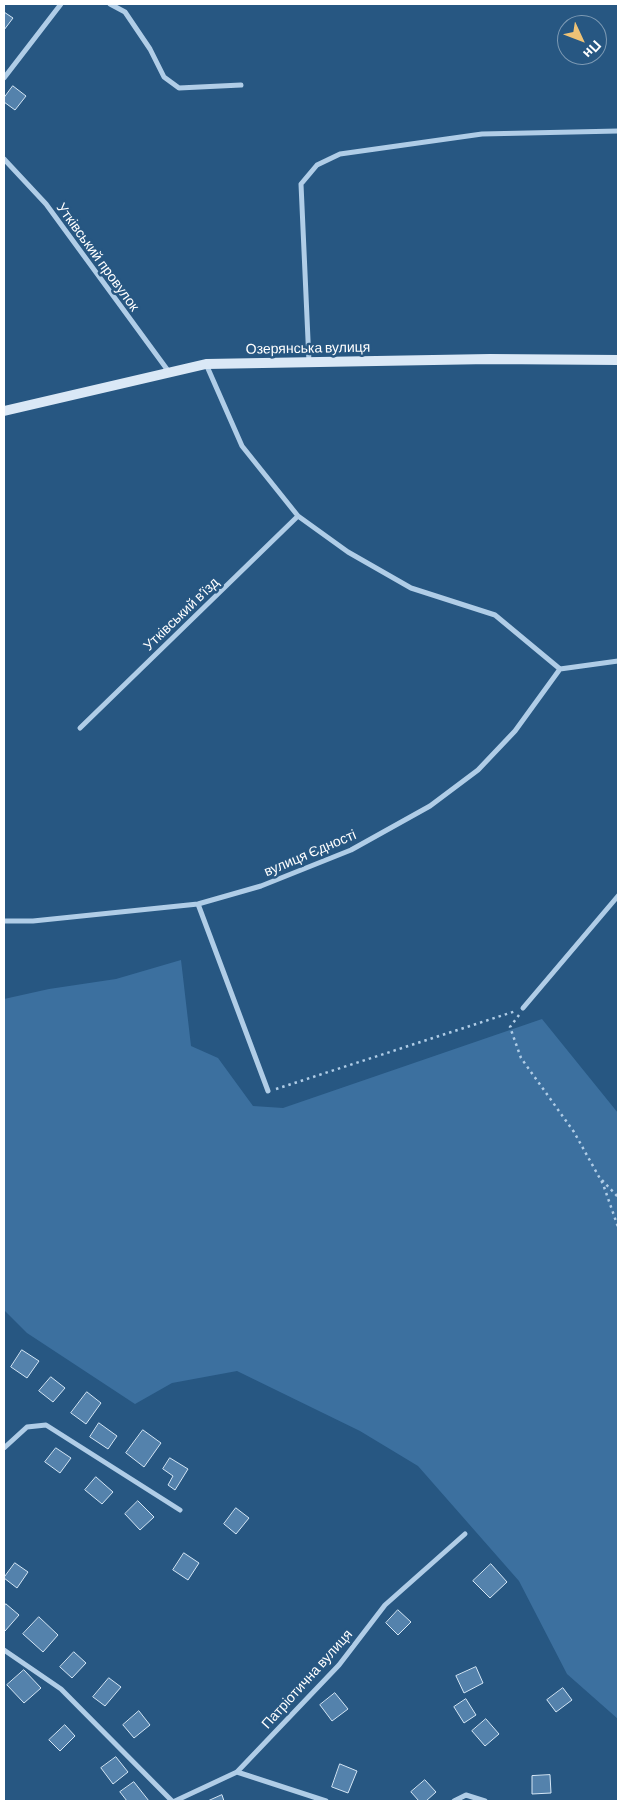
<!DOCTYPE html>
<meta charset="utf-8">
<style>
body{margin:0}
#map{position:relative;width:622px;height:1805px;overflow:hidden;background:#275782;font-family:Barlow,sans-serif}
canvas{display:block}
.frame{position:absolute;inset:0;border:5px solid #fff;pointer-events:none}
.north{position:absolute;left:557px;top:15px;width:50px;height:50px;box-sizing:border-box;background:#275782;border:1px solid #7d9ab4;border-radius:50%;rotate:133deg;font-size:14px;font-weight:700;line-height:20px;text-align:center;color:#fff}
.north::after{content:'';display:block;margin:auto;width:18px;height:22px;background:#eec276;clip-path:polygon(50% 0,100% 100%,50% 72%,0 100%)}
</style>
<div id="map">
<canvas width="622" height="1805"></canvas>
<div class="frame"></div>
<div class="north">Пн</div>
</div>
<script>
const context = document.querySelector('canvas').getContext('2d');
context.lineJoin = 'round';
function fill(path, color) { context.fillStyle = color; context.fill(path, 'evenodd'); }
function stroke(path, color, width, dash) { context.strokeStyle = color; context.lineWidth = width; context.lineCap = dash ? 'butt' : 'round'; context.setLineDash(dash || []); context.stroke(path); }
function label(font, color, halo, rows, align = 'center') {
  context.font = font + ' Barlow,sans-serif'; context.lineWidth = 5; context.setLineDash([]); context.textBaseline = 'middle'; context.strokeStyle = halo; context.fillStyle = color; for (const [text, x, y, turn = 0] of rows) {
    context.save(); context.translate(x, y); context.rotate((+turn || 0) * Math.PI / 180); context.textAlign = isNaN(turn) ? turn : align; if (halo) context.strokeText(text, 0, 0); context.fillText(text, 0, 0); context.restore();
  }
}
fill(new Path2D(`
 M181,960l10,86 27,12 35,48 30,2 259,-89 76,94v606l-51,-45 -48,-93 -101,-115 -58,-35 -123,-60 -65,12 -37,21 -108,-71 -23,-23v-311l45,-10 67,-10z`), '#3c709f');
const building = new Path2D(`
 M4,12l9,6 -9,12z
 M13,86l13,10 -11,14 -11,-8v-4z
 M22,1350l17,11 -12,17 -16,-11z
 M51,1377l14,11 -12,14 -14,-11z
 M87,1392l14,11 -15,21 -15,-11z
 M99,1423l18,13 -9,13 -18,-12z
 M143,1430l18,13 -17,24 -18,-14z
 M56,1448l15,10 -11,15 -15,-11z
 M170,1458l18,11 -13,21 -7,-5 5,-9 -10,-7z
 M96,1477l17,15 -11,12 -17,-14z
 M138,1501l16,16 -14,13 -15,-16z
 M236,1508l13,10 -13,16 -12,-10z
 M184,1553l15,10 -11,17 -15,-10z
 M15,1563l13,9 -11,16 -13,-10z
 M491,1564l16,18 -17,16 -17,-17z
 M6,1604l13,11 -14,16 -1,-2v-22z
 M398,1610l13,12 -13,13 -12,-12z
 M39,1617l19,18 -15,17 -20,-18z
 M74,1652l12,11 -14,15 -12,-11z
 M476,1667l7,16 -19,10 -8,-17z
 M24,1670l17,18 -17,15 -17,-18z
 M109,1678l12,9 -16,19 -12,-9z
 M563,1688l9,12 -16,12 -9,-12z
 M335,1693l13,16 -16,12 -12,-16z
 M466,1699l10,16 -12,8 -10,-16z
 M139,1711l11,14 -16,13 -11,-13z
 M486,1719l13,15 -14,12 -13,-15z
 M65,1725l10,11 -15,15 -11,-11z
 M116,1757l12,15 -15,12 -12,-16z
 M340,1764l17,7 -9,22 -16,-6z
 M550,1775l1,18 -19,1v-18z
 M425,1780l11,12 -10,9h-7l-8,-9z
 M134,1782l15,19h-22l-7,-9z
 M222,1795l2,6h-16z`);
fill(building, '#5482ac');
stroke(building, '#d4e6f5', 1);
stroke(new Path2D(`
 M519,1015l-9,12 11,31 53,74 29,52 15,43
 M276,1089l240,-78
 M602,1180l16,17`), '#b0cde7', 2.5, [2.5, 4]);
stroke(new Path2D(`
 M110,4l15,8 25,37 14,28 15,11 62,-3
 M4,78l57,-74
 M4,159l42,45 123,168
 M309,362l-8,-178 16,-19 23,-11 142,-20 136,-3
 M206,364l36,82 56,70 50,36 63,36 84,27 65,54
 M80,728l218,-212
 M198,904l70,187
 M4,921h29l165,-17 63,-18 90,-36 79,-44 48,-36 37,-39 45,-62 58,-8
 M523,1008l95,-112
 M4,1448l23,-21 19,-2 134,85
 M4,1650l57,39 111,112
 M237,1772l89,29
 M175,1801l62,-29 102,-107 46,-60 80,-71
 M454,1801l12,-6 19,6`), '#b0cde7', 5);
stroke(new Path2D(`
 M4,411l202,-47 284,-5 128,1`), '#dae8f6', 10);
label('14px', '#fff', '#275782', [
 ["Утківський провулок",98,257,54],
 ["Озерянська вулиця",308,348,-1],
 ["Утківський в'їзд",181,614,-44],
 ["вулиця Єдності",310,853,-23],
 ["Патріотична вулиця",307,1679,-48]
]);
</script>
